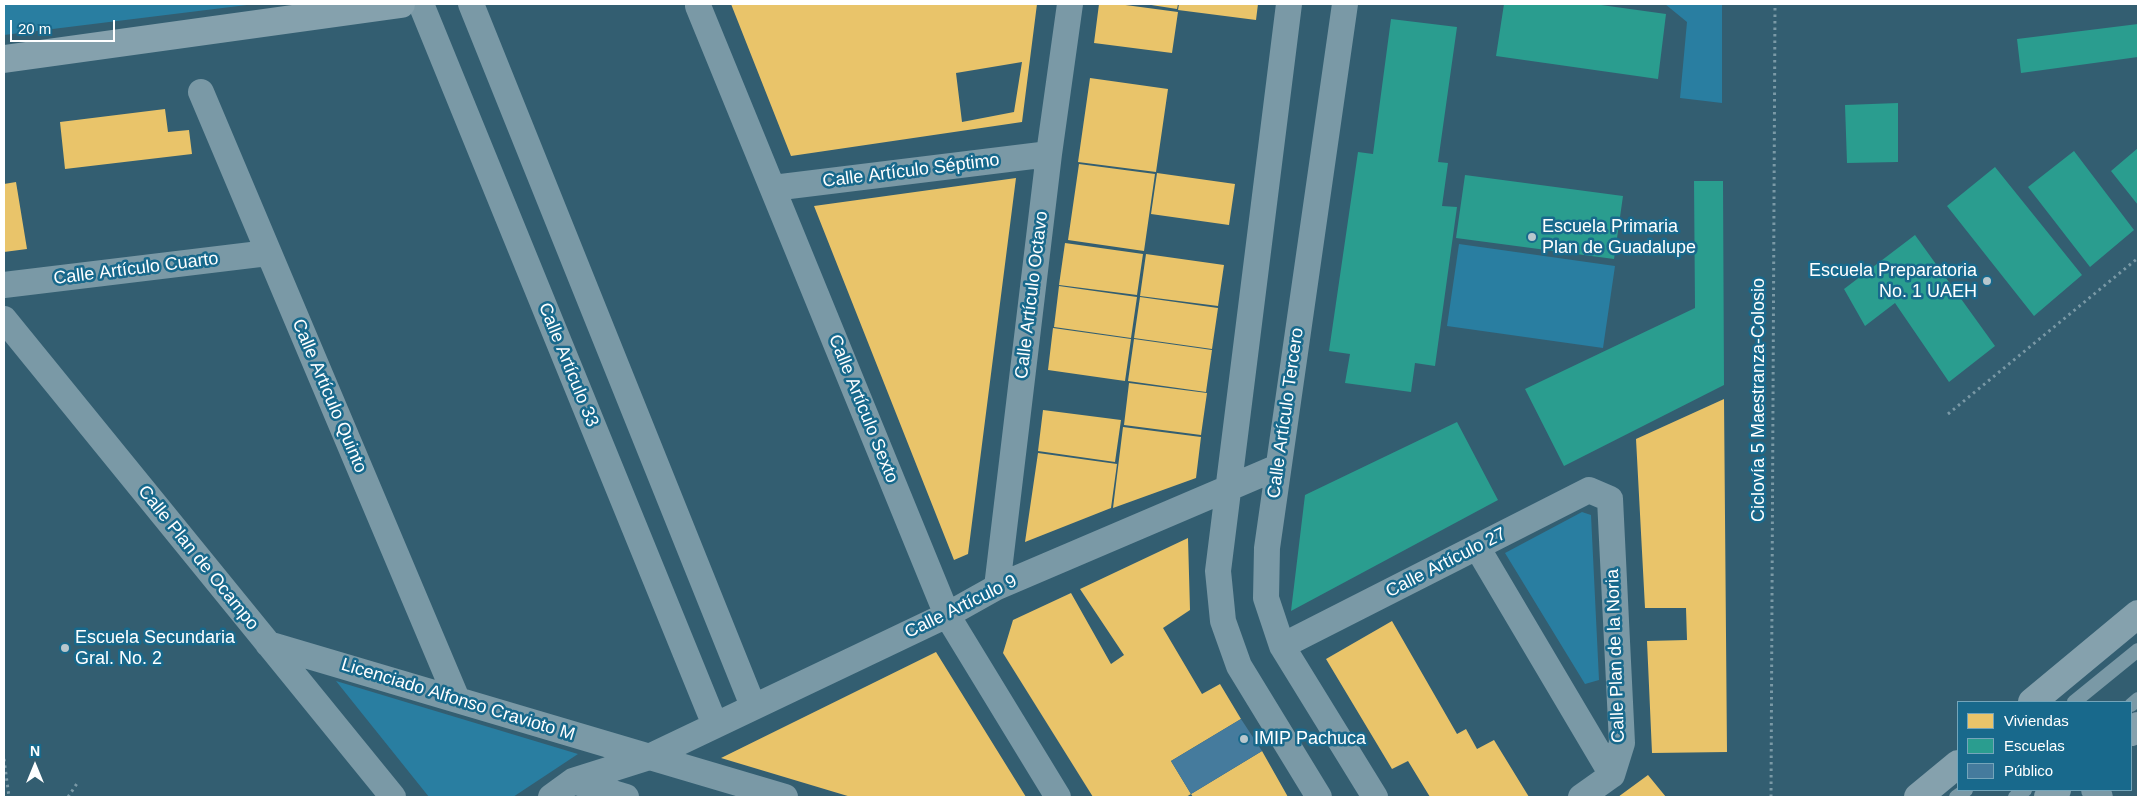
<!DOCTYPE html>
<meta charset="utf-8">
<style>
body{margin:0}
#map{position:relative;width:2142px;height:801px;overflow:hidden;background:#335e71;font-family:Arial,sans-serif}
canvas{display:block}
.frame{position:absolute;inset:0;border:5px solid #fff;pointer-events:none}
.legend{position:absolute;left:1957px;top:701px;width:175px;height:90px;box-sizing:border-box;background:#18698c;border:1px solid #74a5ba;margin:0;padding:6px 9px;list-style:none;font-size:15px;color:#fff}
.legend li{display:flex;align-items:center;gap:10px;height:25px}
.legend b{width:25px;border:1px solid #74a5ba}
.north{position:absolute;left:10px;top:741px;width:50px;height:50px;-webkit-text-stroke:4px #18698c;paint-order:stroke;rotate:0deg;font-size:14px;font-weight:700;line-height:20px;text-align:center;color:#fff}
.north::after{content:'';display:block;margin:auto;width:18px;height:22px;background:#fff;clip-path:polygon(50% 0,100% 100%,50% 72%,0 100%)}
.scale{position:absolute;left:10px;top:20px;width:105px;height:22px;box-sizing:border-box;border:2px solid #fff;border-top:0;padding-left:6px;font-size:15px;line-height:18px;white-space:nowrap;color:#fff;-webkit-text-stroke:4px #18698c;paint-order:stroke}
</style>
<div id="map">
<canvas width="2142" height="801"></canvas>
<div class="frame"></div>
<ul class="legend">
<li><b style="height:14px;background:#e9c46a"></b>Viviendas</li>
<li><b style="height:14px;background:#2a9d8f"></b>Escuelas</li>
<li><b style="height:14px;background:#457b9d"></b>Público</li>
</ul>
<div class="north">N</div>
<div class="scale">20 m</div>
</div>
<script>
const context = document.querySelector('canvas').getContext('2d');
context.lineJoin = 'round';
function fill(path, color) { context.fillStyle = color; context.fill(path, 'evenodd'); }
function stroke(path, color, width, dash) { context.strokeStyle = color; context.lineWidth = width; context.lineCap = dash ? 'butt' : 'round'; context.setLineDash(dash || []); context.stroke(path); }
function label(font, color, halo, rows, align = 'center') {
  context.font = font + ' Arial,sans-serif'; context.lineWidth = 5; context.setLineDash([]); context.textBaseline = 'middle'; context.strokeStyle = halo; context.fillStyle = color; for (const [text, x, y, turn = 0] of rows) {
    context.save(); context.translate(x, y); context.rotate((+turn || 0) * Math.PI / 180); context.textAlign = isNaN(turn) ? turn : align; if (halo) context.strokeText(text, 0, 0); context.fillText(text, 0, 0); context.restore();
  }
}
fill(new Path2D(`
 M4,4h251l-251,31z
 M1665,4h57v99l-42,-5 7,-76z
 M1459,244l156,22 -12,82 -156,-22z
 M1582,512l9,3 8,165 -14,4 -80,-131z
 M336,681l242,73 -65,43h-84z`), '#297ea1');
fill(new Path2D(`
 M731,4h306l-15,118 -231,34zM1022,62l-8,50 -52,10 -6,-49z
 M1099,4h19l60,8 -6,41 -78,-10z
 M1145,4h33l-1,5z
 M1179,4h79l-2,16 -78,-10z
 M1090,78l78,11 -12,83 -78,-10z
 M165,109l3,23 21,-2 3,24 -127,15 -5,-47z
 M1079,164l76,10 -11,77 -76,-11z
 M1157,173l78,11 -6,41 -78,-11z
 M1016,178l-48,376 -14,6 -140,-354z
 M16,182l11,67 -23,3v-68z
 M1065,243l78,11 -6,41 -78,-10z
 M1146,254l78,11 -6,41 -78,-10z
 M1059,286l78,11 -6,41 -77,-11z
 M1140,297l78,11 -6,41 -78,-11z
 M1053,328l78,11 -6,42 -77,-11z
 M1134,339l78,11 -6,42 -78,-11z
 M1129,383l78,10 -6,42 -77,-10z
 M1724,399l3,353 -75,1 -5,-112 40,-1 -1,-32h-41l-9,-169z
 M1043,410l78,10 -6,42 -77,-11z
 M1123,427l78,10 -5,41 -83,30z
 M1038,453l79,11 -6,44 -86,34z
 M1188,538l2,72 -27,18 39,66 18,-10 21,35 -70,42 20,33 71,-43 26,46h-95l-2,-3 -5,3h-93l-90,-144 10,-33 58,-27 40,71 13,-9 -44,-66z
 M1392,621l65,113 9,-5 11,20 17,-9 35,57h-99l-22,-36 -16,8 -66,-110z
 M936,652l90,145h-175l-130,-39z
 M1648,775l18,22h-48z`), '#e9c46a');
fill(new Path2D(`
 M1504,4h90l72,10 -8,65 -162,-23z
 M1391,19l66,8 -19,135 10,1 -6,43 15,1 -22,159 -20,-3 -4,29 -66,-9 5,-29 -21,-3 29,-199 15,2z
 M2138,24v33l-117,16 -4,-34z
 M1898,103v59l-51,1 -2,-58z
 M2138,148v57l-27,-34z
 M2074,151l60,79 -44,37 -62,-80z
 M1995,167l87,108 -48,41 -87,-110z
 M1465,175l158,21 -9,63 -158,-21z
 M1694,181h29l1,204 -160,81 -39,-77 170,-81z
 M1915,235l80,111 -46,36 -54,-79 -30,23 -21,-37z
 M1457,422l41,78 -207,111 14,-116z`), '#2a9d8f');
fill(new Path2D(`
 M1241,719l21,32 -71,43 -20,-33z`), '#457b9d');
stroke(new Path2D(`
 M1948,414l190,-156
 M4,759l5,38
 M68,797l10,-15
 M1771,797l4,-793`), '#7a99a6', 3, [2.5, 4]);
stroke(new Path2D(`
 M2074,702l64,-52
 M2131,705l7,-6
 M1956,797l10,-7
 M2015,797l10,-7`), '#7a99a6', 14);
stroke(new Path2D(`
 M421,4l294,721
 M471,4l282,702
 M1289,4l-71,567 5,50 16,45 80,131
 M1345,4l-78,544 -1,50 16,48 93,151
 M698,6l249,609 111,182
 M201,92l256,607
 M773,188l276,-34
 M4,285l264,-32
 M4,319l389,478
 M1477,547l135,228
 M997,587l52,-433 21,-150
 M268,644l517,153
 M1282,646l307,-156 21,9 12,244 -10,32 -31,22
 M573,781l53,16
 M2094,790l6,7
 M551,797l22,-16 76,-24 298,-142 50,-28 281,-120`), '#7a99a6', 26);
stroke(new Path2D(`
 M4,59l397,-55
 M2032,702l106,-88
 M2131,732l7,-6
 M1918,797l40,-33
 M2048,797l9,-7`), '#85a1ad', 28);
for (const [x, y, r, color] of [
 [1532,237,5,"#b8c7cd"],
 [1987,281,5,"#b8c7cd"],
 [65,648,5,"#b8c7cd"],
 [1244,739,5,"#b8c7cd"]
]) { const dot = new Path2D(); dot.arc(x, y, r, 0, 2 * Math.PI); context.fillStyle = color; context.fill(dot); stroke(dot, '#18698c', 2); }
label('18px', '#fff', '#18698c', [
 ["Calle Artículo Séptimo",911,171,-7],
 ["Calle Artículo Cuarto",136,269,-7],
 ["Calle Artículo Octavo",1032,295,-83],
 ["Calle Artículo 33",568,365,68],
 ["Calle Artículo Quinto",329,396,67],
 ["Ciclovía 5 Maestranza-Colosio",1759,400,-90],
 ["Calle Artículo Sexto",863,409,68],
 ["Calle Artículo Tercero",1286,413,-82],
 ["Calle Plan de Ocampo",198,558,51],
 ["Calle Artículo 27",1446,563,-27],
 ["Calle Artículo 9",961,607,-26],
 ["Calle Plan de la Noria",1616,656,-92],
 ["Licenciado Alfonso Cravioto M",458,700,17]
]);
label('18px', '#fff', '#18698c', [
 ["Escuela Primaria",1542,227],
 ["Plan de Guadalupe",1542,248],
 ["Escuela Preparatoria",1977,271,"right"],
 ["No. 1 UAEH",1977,292,"right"],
 ["Escuela Secundaria",75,638],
 ["Gral. No. 2",75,659],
 ["IMIP Pachuca",1254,739]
], 'left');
</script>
